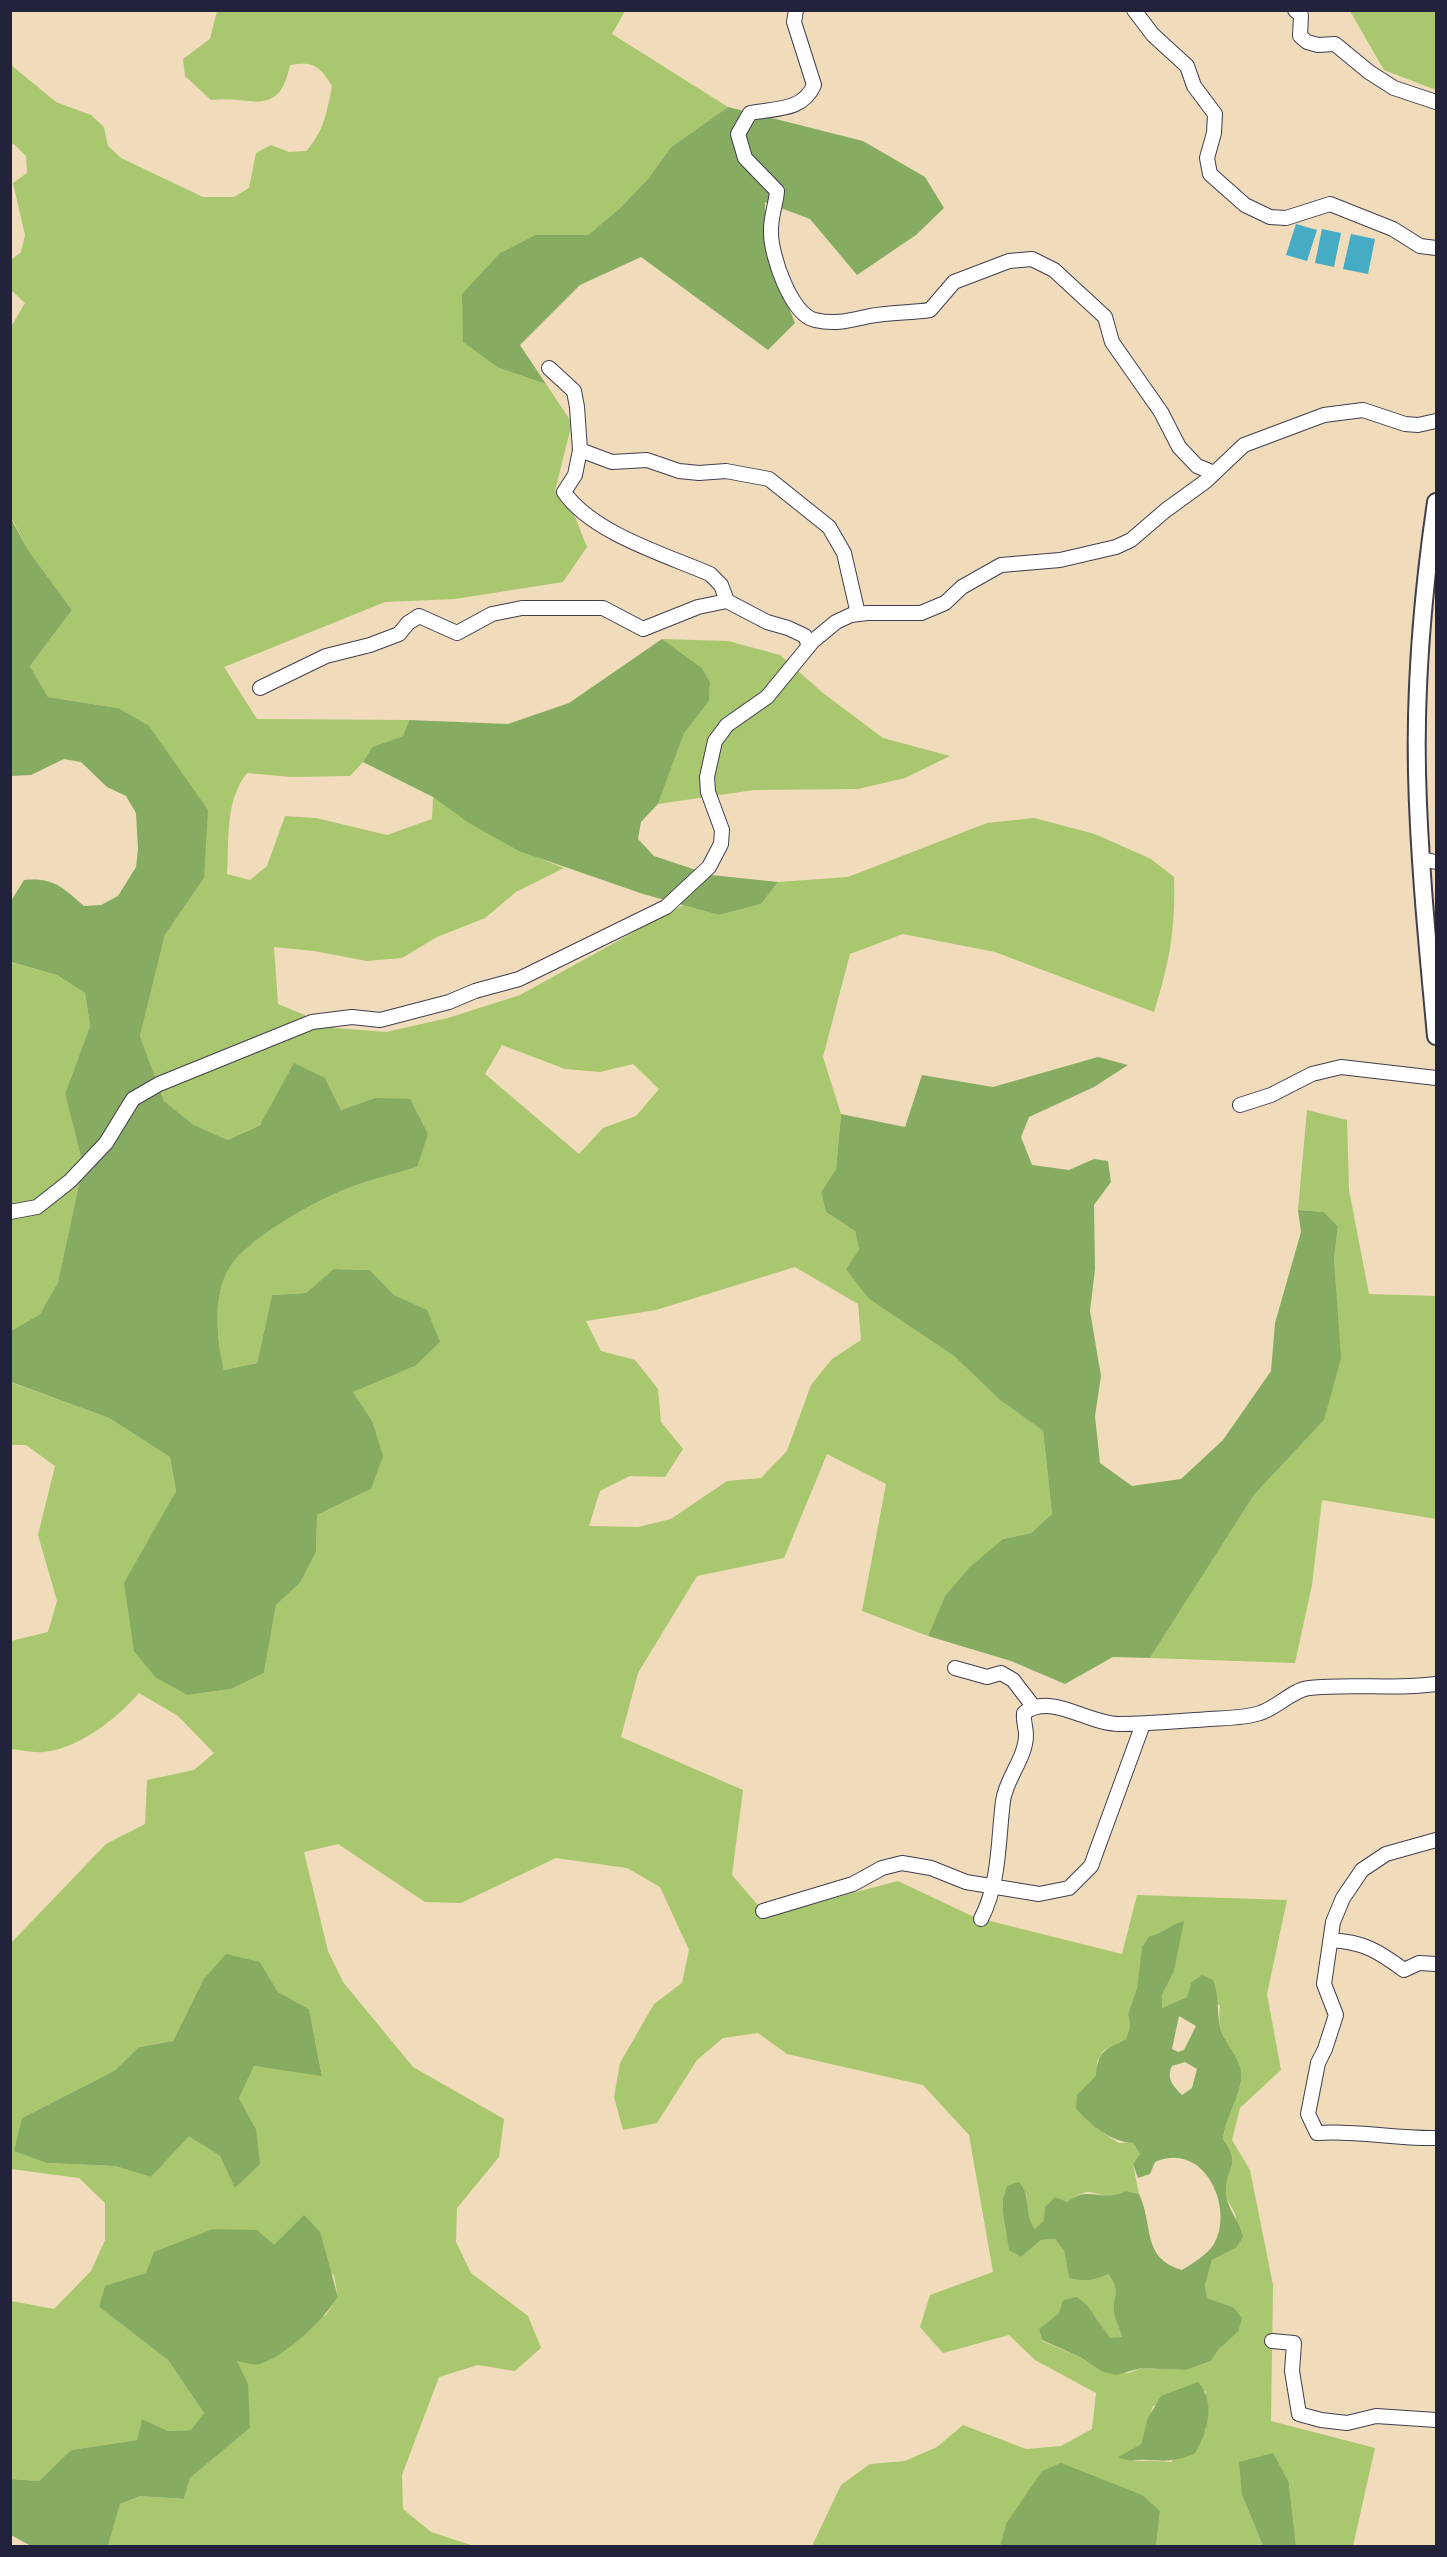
<!DOCTYPE html>
<style>
body{margin:0}
#map{position:relative;width:1447px;height:2557px;overflow:hidden;background:#f0dcbb;font-family:"IM FELL English",serif}
canvas{display:block}
.frame{position:absolute;inset:0;border:12px solid #22223b;pointer-events:none}
</style>
<div id="map">
<canvas width="1447" height="2557"></canvas>
<div class="frame"></div>
</div>
<script>
const context = document.querySelector('canvas').getContext('2d');
context.lineJoin = 'round';
function fill(path, color) { context.fillStyle = color; context.fill(path, 'evenodd'); }
function stroke(path, color, width, dash) { context.strokeStyle = color; context.lineWidth = width; context.lineCap = dash ? 'butt' : 'round'; context.setLineDash(dash || []); context.stroke(path); }
fill(new Path2D(`
 M217,11h408l-13,23 116,73 -57,40 -23,32 -28,29 -32,27h-53l-35,18 -1,115 47,16 26,39 -17,68 20,26 12,30 -24,35 -108,17 -70,3 -161,65 33,52 152,1 -6,16 -31,11 -9,15 -13,14 -59,1 -44,-4c-22,27 -18,67 -20,101l23,6 17,-14 18,-50 31,2 71,17 45,-16 1,-22c42,30 83,53 131,71l-48,24 -31,26 -48,19 -35,21 -35,3 -53,-10 -40,-4 4,57 58,24 50,4 62,-14 72,-23 163,-90 36,10 42,-11 17,-22 70,-5 139,-54 47,-5 61,16 56,25 23,18c2,50 -5,88 -20,135l-159,-60 -92,-18 -53,20 -27,103 18,57 -5,55 -15,23 5,20 29,19 14,68 85,57 46,44 43,31 9,83 -21,19 -28,6 -58,57 -17,40 -66,-25 24,-127 -59,-30 -43,104 -87,18 -59,97 -17,64 122,53 -11,85 31,36 18,1 117,-31 76,36 148,37 15,-59 150,5 -20,94 14,76 -41,38 -8,32 18,30 23,115 -2,136 104,27 -22,98h-57l-7,-63 -47,12 21,51h-107l4,-35 -154,13 -6,22h-188l29,-61 29,-21 35,-3 32,-14 26,-22 63,24 35,-3 31,-17 4,-36 -61,-33 -26,-25 -66,18 -23,-26 10,-32 63,-23 -24,-137 -46,-50 -136,-31 -29,-21 -35,5 -26,22 -40,63 -34,7 -9,-33 6,-34 34,-59 28,-21 7,-33 -29,-63 -33,-19 -71,-10 -95,45 -36,-1 -87,-58 -34,8 24,99 15,31 70,85 91,52 -5,38 -42,51 -1,34 15,31 57,43 13,32 -26,23 -37,-6 -39,12 -37,98 1,34 28,23 43,14h-366l12,-42 20,-8 44,3 6,-21 60,-50 -13,-67 89,-46 12,-18 -4,-22 -60,-30 -128,28 -47,34 69,53 36,53 -12,17 -24,1 -26,-12 -5,21 -66,10 -32,31 -28,-2v-178l43,8 37,-38 14,-31v-37l-26,-25 -68,-9v-226l95,-99 39,-20 2,-44 47,-10 20,-17 -36,-37 -39,-23c-21,25 -61,56 -95,59 -11,1 -23,-2 -33,-3v-108l37,-9 9,-31 -19,-66 17,-69 -29,-21h-15l-1,-63 99,36 61,39 6,34 -51,92 31,95 31,17 44,-6 33,-16 12,-68 24,-22 16,-31 1,-37 54,-26 1,-68 -20,-29 63,-26 11,-56 -32,-15 -24,-25 -35,-1 -29,24 -34,2 -15,68 -33,7c-7,-29 -12,-76 6,-103 18,-30 88,-67 121,-80 21,-8 44,-13 66,-20l-42,-69 -34,12 -16,-32 -66,47 -31,15 -34,-15 -30,-24 -24,-65 25,-101 39,-57 -86,-170 -70,-11 -18,-31 42,-56 -44,-60 -17,-33v-190l14,-24 -14,-13v-30l10,-8 4,-17 -12,-52 14,-10 -1,-17 -12,-12 -3,1v-80l45,37 35,13 13,12 4,19 13,12 82,39h31l15,-9 7,-35 15,-8 18,7 17,-1c18,-19 21,-40 26,-65 -12,-20 -18,-25 -42,-21 -11,55 -41,30 -79,35l-26,-24 -2,-17 27,-20zM502,1045l63,24 35,3 33,-8 26,25 -23,27 -33,12 -24,26 -94,-80zM795,1267l63,37 3,36 -29,19 -21,26 -24,66 -26,27 -34,3 -56,38 -33,8 -49,-1 11,-35 30,-15 35,1 18,-28 -22,-27 -3,-33 -23,-29 -34,-9 -15,-30 70,-11zM1183,1921l-9,50 -12,24v13l25,-11 4,-14 29,23c-1,8 -1,16 1,23 5,18 22,30 20,52 -2,17 -16,38 -18,58 20,26 2,28 3,53 0,10 6,13 9,22 3,10 1,24 1,34l-24,12 -7,25 2,13 26,9 5,25 -20,18 -7,11 -25,9 -45,-2 -12,5 -26,-1 -23,-15 -38,-16 -3,-12 20,-16 36,3 15,23 12,-2c-2,-7 -6,-15 -8,-23 -3,-18 9,-18 -6,-40 -14,7 -24,8 -39,4l-5,-27 -9,-12 -14,1 -20,17 6,-65v27l8,10c10,-10 41,-39 55,-37 17,3 18,9 36,-1l13,3 -6,-30 7,-10 -7,-11h-14l-23,-15 1,-66 6,-11 23,-12 4,-13 -2,-12 9,-26 5,-41 7,-11c14,-2 20,-11 34,-15zM260,1962l18,30 31,17 13,66 -68,-9 -15,32 17,31 -20,58 -16,-31 -31,-21 -38,42 -36,-11 -68,-3 -25,-45 92,-47 25,-24 34,-6 30,-61zM1206,2391v39l-35,32c-17,-2 -38,1 -52,-5l22,-13 12,-38z
 M1350,11h86v79l-52,-20z
 M662,639l66,2 52,14 43,38 60,45 67,18 -45,22 -47,11 -104,1 -96,14 26,-72 25,-31 1,-19 -8,-14z
 M10,962l47,13 28,18 5,33 -25,68 18,71 -25,117 -18,32 -29,17z
 M1307,1110l40,10 2,70 20,104 67,2v223l-114,-19 -10,85 -17,78 -145,-5 104,-163 70,-75 12,-125 -2,-35 4,-34 -14,-14 -26,-2z`), '#a8c76e');
fill(new Path2D(`
 M728,107l135,34 62,36 19,31 -28,27 -59,40 -47,-56 -45,-17v47l30,74 -27,27 -127,-93 -61,28 -60,60 26,39 -47,-16 -36,-26 -1,-48 38,-41 35,-18h53l32,-27 28,-29 23,-32z
 M10,517l18,33 44,60 -42,56 18,31 70,11 31,18 59,84 -4,68 -39,57 -25,101 24,65 30,24 34,15 32,-15 34,-62 31,15 16,32 34,-12 35,1 18,35 -11,33c-22,7 -45,12 -66,20 -34,13 -102,50 -121,80 -18,27 -13,74 -6,103l33,-7 15,-68 34,-2 28,-24 36,1 24,25 33,15 13,32 -25,24 -62,26 19,29 11,35 -12,33 -54,26 -1,37 -16,31 -24,22 -12,68 -33,16 -44,6 -31,-17 -22,-27 -10,-68 52,-92 -6,-34 -61,-39 -98,-36v-51l29,-17 18,-32 25,-117 -18,-71 25,-68 -5,-33 -28,-18 -46,-13v-61l13,-21c30,-3 39,8 60,26l17,-1 17,-9 18,-29 2,-18 -2,-36 -10,-17 -19,-9 -26,-25 -17,-3 -33,16 -20,1z
 M662,639l40,29 8,14 -1,19 -25,32 -26,71 -17,18 -3,17 16,17 57,19 67,7 -17,22 -42,11 -76,-21 -124,-43 -50,-28 -36,-26 -70,-35 9,-15 31,-11 6,-16 99,4 61,-21z
 M1098,1057l30,8 -34,22 -65,30 -8,20 11,28 37,5 25,-11 14,2 3,21 -17,23 1,64 -5,42 11,65 -6,40 5,47 32,23 49,-7 42,-39 48,-69 4,-48 26,-91 -3,-22 26,2 14,14 -4,34 7,98 -17,62 -70,75 -104,163 -37,-1 -48,27 -54,-23 -83,-25 17,-40 25,-29 33,-28 28,-6 21,-19 -9,-83 -43,-31 -46,-44 -85,-57 -23,-30 13,-19 -4,-19 -29,-19 -5,-20 15,-23 5,-55 64,13 17,-52 71,12z
 M1184,1921l-10,50 -12,24v13l25,-11 4,-14 11,-8 11,5c7,17 3,34 8,50 6,18 23,30 20,51 -3,20 -16,38 -18,58 20,27 2,28 3,53 0,16 14,29 17,45l-7,11 -24,12 -7,25 2,13 26,9 9,11 -4,14 -20,18 -7,11 -25,9 -45,-2 -25,7 -13,-3 -23,-15 -38,-17 -3,-11 20,-16 4,-13 14,-3 10,8 23,33 12,-1c-2,-7 -6,-15 -8,-23 -3,-18 9,-20 -6,-40 -14,7 -24,8 -39,4l-5,-27 -9,-12 -14,1 -20,17 -12,-7 -6,-38v-13l4,-13 12,-4c13,15 4,32 16,47l9,-9 1,-13 10,-10 12,5c23,-18 34,2 59,-11l13,3c15,31 2,64 43,76 10,-6 26,-16 32,-26 21,-36 -10,-104 -59,-82l-5,12 -12,4 -5,-14 7,-10 -7,-11c-22,-1 -43,-18 -57,-35l1,-13 19,-19c2,-26 9,-26 30,-37l4,-13 -2,-12 9,-26 5,-41 7,-11c14,-2 21,-12 35,-15zM1179,2016l17,10 -12,24 -6,2 -6,-3zM1185,2062l12,7 -5,19 -10,7c-9,-9 -16,-17 -10,-29z
 M226,1954l34,8 18,30 31,17 13,67 -68,-10 -15,32 17,31 4,35 -25,24 -15,-32 -31,-20 -38,41 -36,-11 -68,-3 -33,-12 8,-33 92,-47 25,-24 34,-6 30,-61z
 M304,2215l16,17 18,65c-15,23 -51,58 -78,67 -6,2 -16,-2 -23,-3l11,23 2,44 -60,50 -6,21 -44,-3 -20,8 -12,42h-77l-20,-11v-56l28,2 32,-31 66,-10 5,-21 26,12 23,-1 13,-17 -36,-53 -69,-53 6,-21 41,-13 8,-21 59,-23 44,1 17,15z
 M1198,2382c18,19 10,50 -3,71 -18,9 -29,8 -48,7 -14,-1 -15,3 -29,-3l23,-13 7,-26 13,-22z
 M1273,2453l16,30 7,63h-33l-21,-51 -3,-33z
 M1061,2463l81,32 18,16 -4,35h-156l6,-22 36,-53z`), '#86ac61');
fill(new Path2D(`
 M1296,224l21,6 -10,31 -21,-6z
 M1322,229l19,4 -7,34 -19,-4z
 M1351,234l24,5 -7,35 -25,-5z`), '#46acc5');
const minor = new Path2D(`
 M796,10l-2,12 20,63c-11,26 -38,23 -64,28l-12,21 7,24 32,33c-1,14 -7,27 -6,42 0,22 20,82 44,87 21,5 36,0 55,-4 19,-4 40,-3 60,-6l24,-28 55,-21 23,-2 22,11 51,47 7,25 49,70 18,35 18,19 17,7
 M1134,10l19,25 34,31 7,20 21,28 -1,19 -7,25 3,16 35,31 25,12 16,1 44,-14 63,25 27,17 16,2
 M1295,10l6,5 -1,21 7,6 11,3 17,-1 34,28 25,16 42,14
 M549,368l25,23 3,16 3,43 -5,25 -11,17c28,41 102,63 146,82l11,11 6,16
 M580,450l32,12 35,-2 32,11 20,2 27,-2 43,8 60,48 15,26 14,61
 M260,688l66,-32 44,-11 29,-11 9,-11 11,-7 38,17 35,-19 30,-6h81l40,21 55,-22 29,-6 40,21 21,6 17,8 4,10
 M1421,859l15,3
 M1240,1105l31,-10 41,-21 29,-7 95,11
 M10,1212l27,-5 33,-26 36,-38 27,-44 26,-15 153,-62 40,-5 28,3 69,-18 26,-11 44,-12 147,-72 43,-40 12,-23 1,-14 -14,-38 -1,-15 8,-36 12,-16 40,-28 46,-56 23,-19 15,-7 16,-2h54l24,-10 17,-16 39,-22 59,-5 56,-13 15,-7 35,-30 40,-29 38,-36 80,-30 39,-5 42,14 13,1 18,-4
 M955,1668l32,9 14,-4 12,7 20,26
 M1436,1840l-50,14 -24,16 -19,28 -10,24 -9,62 12,31 -11,34 -7,14 -10,51 9,19c40,-3 79,6 119,5
 M763,1911l90,-27 29,-16 20,-5 29,5 35,14 73,12 30,-6 22,-22 52,-142
 M981,1919c19,-37 17,-78 22,-118 3,-23 23,-43 23,-66 0,-8 -3,-13 -2,-22 27,-21 63,11 95,11 31,0 61,-3 91,-5 16,-1 35,-1 50,-6 17,-5 32,-23 49,-25 43,-5 85,2 127,-4
 M1331,1940c33,2 47,11 73,30l15,-7 17,1
 M1272,2341l22,2 -2,28 7,43 22,6 26,3 29,-7 60,4`);
const major = new Path2D(`
 M1436,502c-13,89 -21,181 -19,271 2,88 11,176 19,263`);
stroke(minor, '#413e4e', 16);
stroke(major, '#413e4e', 20);
stroke(minor, '#fff', 14);
stroke(major, '#fff', 16);
</script>
